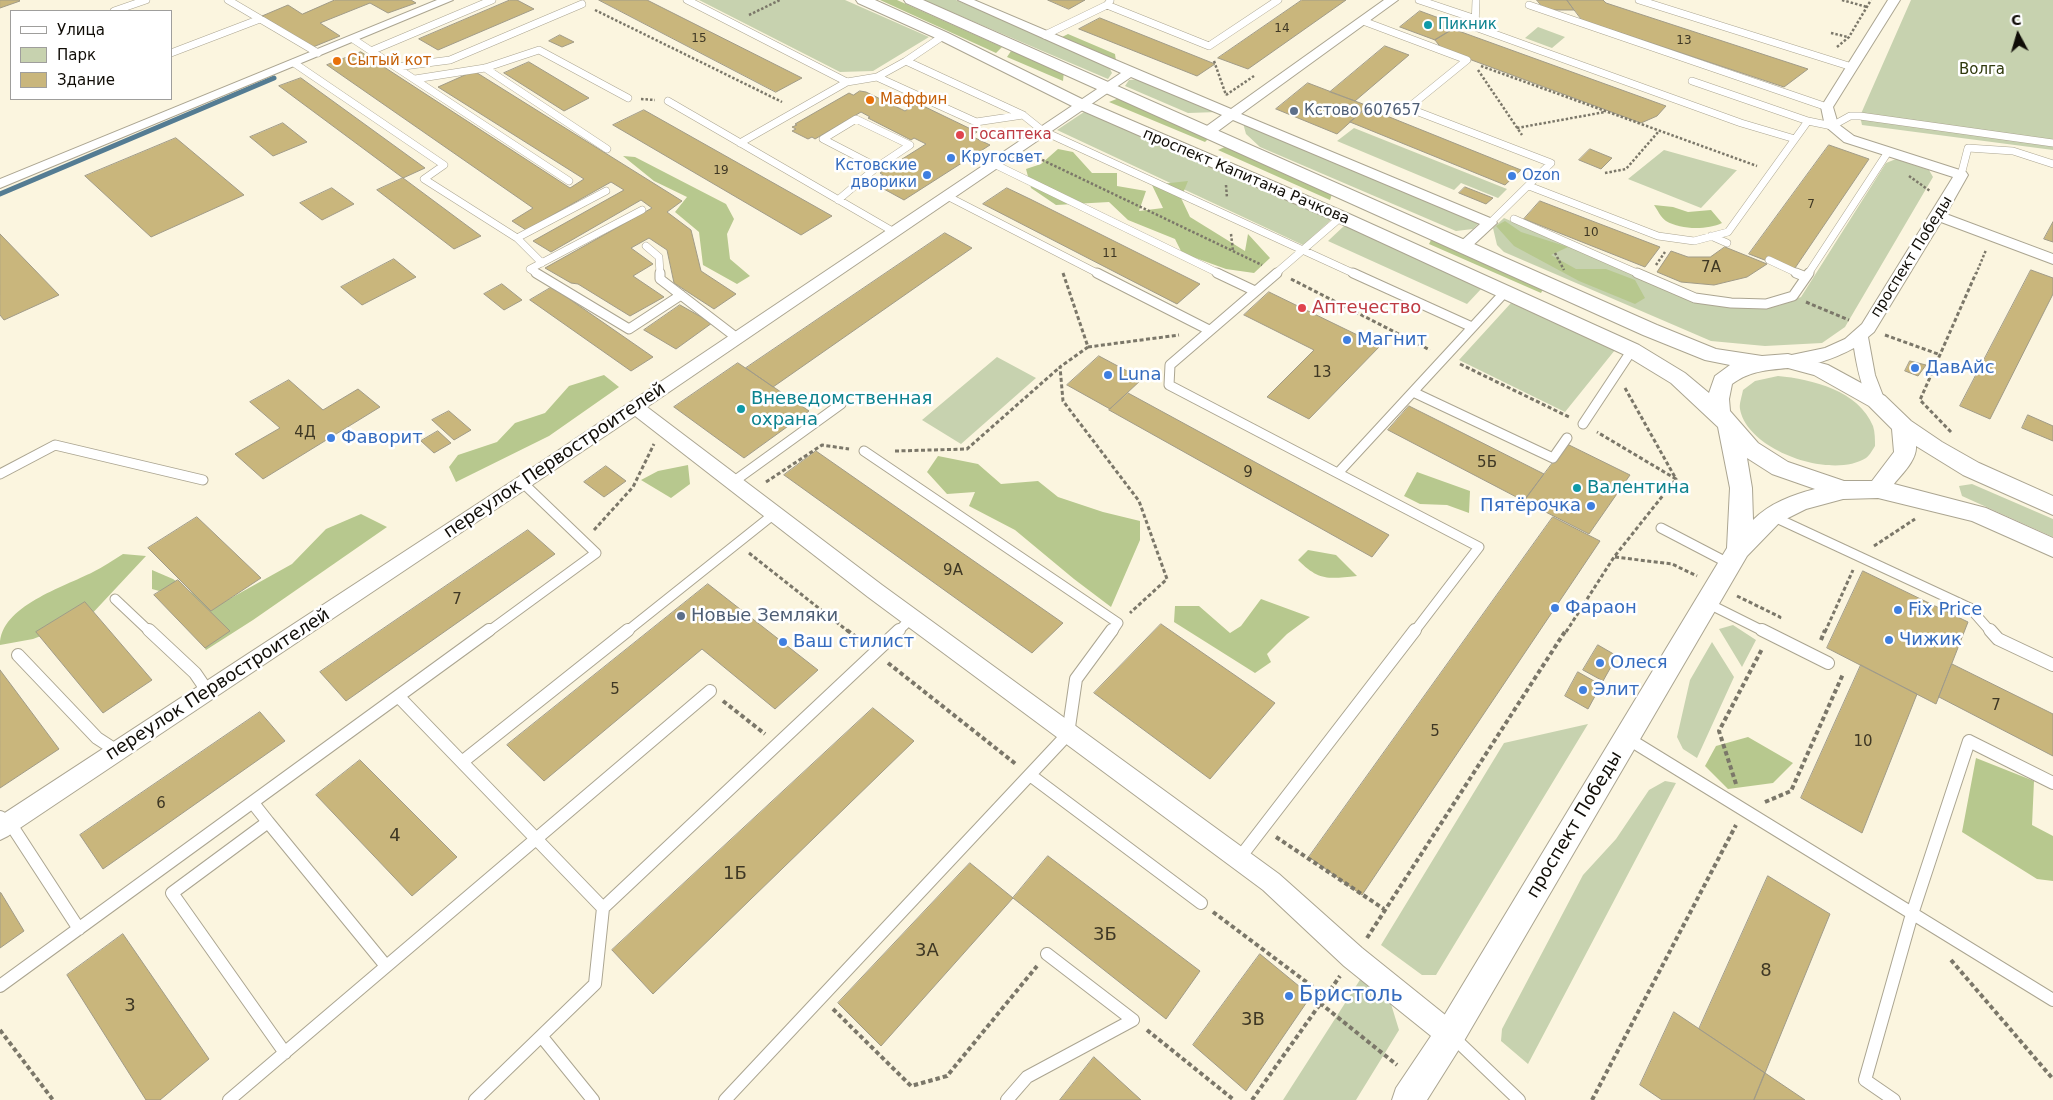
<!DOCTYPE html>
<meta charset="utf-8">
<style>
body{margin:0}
#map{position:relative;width:2053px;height:1100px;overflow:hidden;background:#fbf5df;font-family:"DejaVu Sans",sans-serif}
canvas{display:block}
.legend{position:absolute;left:10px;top:10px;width:162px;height:90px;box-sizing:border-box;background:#fff;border:1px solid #9f9e9c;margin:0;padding:6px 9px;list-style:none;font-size:15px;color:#100d07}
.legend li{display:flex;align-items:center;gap:10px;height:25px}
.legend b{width:25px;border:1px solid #9f9e9c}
.north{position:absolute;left:1993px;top:10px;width:50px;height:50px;-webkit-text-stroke:4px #fff;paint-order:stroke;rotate:354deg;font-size:14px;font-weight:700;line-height:20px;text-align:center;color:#100d07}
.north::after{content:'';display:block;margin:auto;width:18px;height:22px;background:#100d07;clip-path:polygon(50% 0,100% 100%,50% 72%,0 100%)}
</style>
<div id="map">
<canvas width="2053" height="1100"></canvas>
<ul class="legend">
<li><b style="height:6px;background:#fff"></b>Улица</li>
<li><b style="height:14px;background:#c7d2af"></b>Парк</li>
<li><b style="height:14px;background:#c9b67c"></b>Здание</li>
</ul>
<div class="north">С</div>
</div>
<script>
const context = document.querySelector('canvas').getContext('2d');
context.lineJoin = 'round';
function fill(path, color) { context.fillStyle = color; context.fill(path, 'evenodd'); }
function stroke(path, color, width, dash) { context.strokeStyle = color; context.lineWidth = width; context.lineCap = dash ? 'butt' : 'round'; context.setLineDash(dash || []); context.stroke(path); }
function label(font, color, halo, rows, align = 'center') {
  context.font = font + ' "DejaVu Sans",sans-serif'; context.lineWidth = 5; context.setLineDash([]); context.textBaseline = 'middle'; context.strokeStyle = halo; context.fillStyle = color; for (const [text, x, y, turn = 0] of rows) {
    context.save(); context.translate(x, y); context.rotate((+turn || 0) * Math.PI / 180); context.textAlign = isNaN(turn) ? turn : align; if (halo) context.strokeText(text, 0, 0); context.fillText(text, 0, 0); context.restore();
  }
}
fill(new Path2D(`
 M699,0h146l84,37 -56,34 -33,1z
 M923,0h33l152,65 4,8 -4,6z
 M1911,0h142v150l-191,-25 -2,-9z
 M1538,27l27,10 -13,11 -27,-10z
 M1140,79l78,33 -30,1 -63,-27 4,-6z
 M1087,110l244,110 -28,25 -246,-115z
 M1243,123l236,100 -6,6 -17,2 -196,-84 -14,-13z
 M1354,128l153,61 -9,9 -37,-15 -7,7 -117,-49z
 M1664,150l72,20h1l-36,38 -73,-29z
 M1896,159l33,11 4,7 -88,150 -23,16 -57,3 -54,-5 -207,-89 -7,-7 -4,-17 11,-10 197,85 46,5 31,-2 23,-9 85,-134z
 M1345,225l137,63 -15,16 -139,-63z
 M1511,303l104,47 -50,62 -106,-52z
 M997,357l39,21 -75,66 -39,-24z
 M1778,376c34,3 81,15 95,50 2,6 2,14 2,20 -2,3 -5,9 -9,12 -35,22 -119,-8 -126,-49 -1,-5 2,-13 3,-19l12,-9z
 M1972,484l81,35v18l-91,-41 -3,-10z
 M1733,625l23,15 -14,27 -23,-38z
 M1712,642l22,35 -37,81 -14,-9 -6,-12 13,-57z
 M1588,724l-152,251h-14l-41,-30 123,-202z
 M1665,781l11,2 -148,281 -27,-23 1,-12 81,-154 33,-36 33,-49z
 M1365,972l26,32 8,26 -43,70h-73z`), '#c7d2af');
fill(new Path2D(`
 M880,0h17l105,47 -6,6z
 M1068,34l47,20 1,7 -54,-24z
 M1011,51l53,20 -1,10 -56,-24z
 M1119,98l90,40 -4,4 -96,-40z
 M1227,146l105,48 -2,6 -112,-50z
 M1058,149l15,3 19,21h25v13l29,5 -7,20 24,-3 -11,-23 36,-4 -7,17 9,19 55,34 3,-17 22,24 -16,15 -28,-4 -44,-16 -7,-14 -47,-19 -19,-18 -53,3 -25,-17 -5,-19 15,-5z
 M623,156l12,1 91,47 8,15 -7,15 3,25 20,17 -13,8 -34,-19 -4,-33 -24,-20 12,-15 -33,-16z
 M1654,205l19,2 15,5 23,-2 11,13c-15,7 -41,7 -56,-2 -5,-3 -9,-12 -12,-16z
 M1505,221l16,11 47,15 -17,8 25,14h30l29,11 10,18 -10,6 -56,-23 -65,-35 -18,-20z
 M1432,238l112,49 -3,6 -112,-49z
 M604,375l15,12 -70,49 -93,46 -7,-15 9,-12 39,-13 18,-19 30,-10 24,-27z
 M938,456l40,8 23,20 37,-3 20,16 45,15 37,9v19l-29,67 -37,-28 -59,-49 -46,-24 6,-14 -28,2 -20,-22z
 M688,465l2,19 -19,14 -30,-18 17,-9z
 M1417,472l53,19 -1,22 -22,-8 -27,-1 -16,-8z
 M361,514l26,13 -134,93 -47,30 -32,-55 -22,-6v-19l21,9 40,29 79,-44 34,-35z
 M1308,550l28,5 21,21c-29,3 -38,5 -59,-16z
 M123,554l23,2 -58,62 -55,21 -33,6c0,-39 64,-58 93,-73 10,-5 20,-12 30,-18z
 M1261,599l49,18 -23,17 -20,20 4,8 -16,11 -81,-51 1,-16h24l31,27 11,-7z
 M1748,737l45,26 -20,20 -45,6 -23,-23 11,-20z
 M1976,758l58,23 -2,44 21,11v45l-16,-2 -75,-47z`), '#b7c88e');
stroke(new Path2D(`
 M0,194l274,-116`), '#547c93', 5);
const building = new Path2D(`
 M0,0h19l1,1 -20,7z
 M335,0h76l5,3 -28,10 -18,-10 -50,20 20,13 -27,11 -51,-31 26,-11 14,9z
 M510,0h7l17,9 -96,41 -19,-11z
 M599,0h48l155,78 -26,14z
 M1048,0h37l-16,9z
 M1302,0h44l-98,69 -30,-11z
 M1537,0h30l7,10h-29z
 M1567,0h36l3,3 202,66 -24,18 -202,-67z
 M1420,11l35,13 -2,5 -18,11 -35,-13z
 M1100,18l115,46 -18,12 -118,-47z
 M1453,29l213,77 -9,10 -16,7 -199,-74 -7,-9z
 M560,35l14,7 -12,5 -13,-6z
 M1385,46l24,9 -54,46 -25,-9z
 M361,52l209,136 14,-9 -146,-92 36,-16 208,130 -15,11 24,18 10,41 35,23 -22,15 -40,-26 -7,-33 -18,-12 -18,10 22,16 -20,12 31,21 -34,19 -52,-32 -7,-1 -26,-15 107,-60 -11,-8 -90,52 -18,-11 91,-51 -13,-8 -85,48 -14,-9 21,-13 -206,-143z
 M529,62l60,36 -25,13 -60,-38z
 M301,78l124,90 -22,10 -124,-92z
 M1308,83l47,18 13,5 -31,28 -61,-25z
 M860,91l6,1 39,19 12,-8 60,29 -6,4 19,9 -86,55 -22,-12 8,-5 -11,-6 4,-2 -3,-2 46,-29 -12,-6 -3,2 -43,-22 2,-1 -9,-5 -46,27 -3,-2 -4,2 -16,-8 4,-2 -4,-2 5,-2 -2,-1 54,-31 4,2z
 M1367,108l154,62 -16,15 -155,-63z
 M644,110l188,106 -31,19 -188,-110z
 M283,123l24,19 -34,14 -23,-19z
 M176,138l68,57 -93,42 -66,-61z
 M1829,145l40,14 -76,112 -44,-17z
 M1590,149l22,9 -11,11 -22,-9z
 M403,178l78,58 -27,13 -77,-59z
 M1465,187l28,11 -7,6 -27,-11z
 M332,188l22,16 -32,16 -22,-17z
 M1007,188l23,11 170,85 -23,20 -194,-100z
 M1540,201l120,46 -15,20 -121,-48z
 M2053,222v20l-9,-3z
 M945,233l27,15 -199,139 -27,-19z
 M0,234l59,61 -55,25 -4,-5z
 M1725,247l42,17 -20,13 -33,8 -33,-3 -24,-10 14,-21 17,6h22z
 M394,259l22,18 -54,28 -21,-18z
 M2031,270l22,8v16l-63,125 -30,-13z
 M502,284l20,16 -18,10 -20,-16z
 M552,287l101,70 -22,14 -101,-71z
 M1269,292l111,54 -71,73 -42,-22 47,-47 -70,-35z
 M680,305l32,18 -36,26 -32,-19z
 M1099,356l43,23 -32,30 -43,-24z
 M1910,361l16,4 -8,11 -13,-5z
 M738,363l71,48 -65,47 -70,-51z
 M289,380l34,30 35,-21 22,18 -117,72 -28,-25 45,-26 -30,-26z
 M1128,393l261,142 -17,22 -263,-147z
 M1409,406l26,13 109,55 -20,27 -136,-71z
 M449,411l22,19 -17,10 -22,-20z
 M2028,415l25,11v15l-31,-13z
 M438,431l13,12 -17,10 -13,-12z
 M1567,444l63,31 -41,59 -65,-33z
 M816,451l142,99 105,73 -31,30 -248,-178z
 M606,466l20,15 -22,16 -20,-15z
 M197,517l64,61 -50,33 -63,-63z
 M1553,517l47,24 -238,354 -53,-38z
 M528,530l27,24 -209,147 -26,-29z
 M1863,571l105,51 -32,82 -109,-56z
 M178,580l52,51 -25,17 -51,-53z
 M708,584l110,86 -43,39 -73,-60 -158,132 -37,-36z
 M85,602l67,78 -49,33 -67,-81z
 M1161,624l114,79 -65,76 -116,-86z
 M1598,645l19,11 -14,25 -20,-11z
 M1952,664l101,50v42l-114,-59z
 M1861,665l56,29 -55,139 -61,-35z
 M0,670l59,79 -59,39z
 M1578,672l23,13 -13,24 -23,-13z
 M873,708l41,33 -261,253 -41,-44z
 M260,712l25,29 -182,128 -23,-34z
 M360,760l97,97 -45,39 -96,-101z
 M1048,856l152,115 -34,48 -153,-121z
 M970,863l43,35 -132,148 -43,-43z
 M1768,876l62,38 -65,159 -66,-44z
 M1,893l23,38 -24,17v-55z
 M123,934l86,125 -49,41h-14l-79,-125z
 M1260,954l51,42 -65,95 -53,-46z
 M1674,1012l91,61 -11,27h-92l-22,-15z
 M1094,1057l47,43h-81z
 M1765,1073l40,27h-51z`);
fill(building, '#c9b67c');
stroke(building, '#a19b87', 1);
const serviceFar2 = new Path2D(`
 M228,0l90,53
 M687,0l160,82 30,-5 99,45 47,-7
 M1419,0l57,19
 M1476,0l-1,27 266,96 54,16 13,-18 -116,-40
 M1639,0l213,67
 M1107,5l102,41 69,-46
 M1529,5l298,102
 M114,11l32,-11
 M1363,21l104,39 -59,48 143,55 -61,60
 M1045,35l62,-30 3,-4
 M943,36l-37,25 117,54 20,16 312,143
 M353,39l216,142
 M371,51l121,-51
 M171,53l89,-34
 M294,63l150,102 -20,14 93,59
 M396,67l54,-7 132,-56
 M485,68l122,81
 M877,77l29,-16
 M415,79l70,-11 54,-18 89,48
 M668,101l226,131
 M856,119l54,26 -33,22 -54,-28z
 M740,143l107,-61
 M994,164l226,110
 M1961,175l7,-27 45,3 40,13
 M1529,186l129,50 36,5 34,-9 80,-111 24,5 18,-10h10l193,27
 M947,196l152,78
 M838,200l39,-33
 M1514,219l125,55
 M1711,236l16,7
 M646,246l13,11 1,17
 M1769,260l30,14
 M542,263l-25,-25 89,-47
 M538,274l-8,-5 112,-59
 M1275,274l66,-57
 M1808,274l80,-122`);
const serviceFar1 = new Path2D(`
 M536,273l93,56 52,-34
 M660,273v6l77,59
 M1097,273l112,57
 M1217,273l38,18
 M1277,273l-107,92 -1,20 310,162 -65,85
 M1353,273l119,54
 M1637,273l58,25 36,5 35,1 27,-8 16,-23
 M1796,273l10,4
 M1413,392l140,66 14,-20
 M1583,424l49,-74
 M864,451l254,172 -6,9
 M1338,473l167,-181
 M0,474l55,-29 148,35
 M733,482l108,-78
 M1772,516l198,92 21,24
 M1661,528l69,36
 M115,599l35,33
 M1707,603l58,29
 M488,632l108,-79 -73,-70
 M626,632l148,-118
 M897,632l15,-14`);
const service = new Path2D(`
 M149,630l46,43 13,19
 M1762,630l66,33
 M1990,630l8,9 55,26
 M18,655l79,83 20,13
 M399,697l204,211 -8,76 -120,116
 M1627,738l426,262
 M462,762l166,-132
 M1030,775l171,128
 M253,803l15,19
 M0,817l10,6 69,106
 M1238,860l177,-230
 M603,908l296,-278
 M0,986l489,-356
 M542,1037l51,63
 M1453,1037l66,63
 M285,1053l-113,-160 96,-71 118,144
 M229,1100l481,-409
 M725,1100l343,-366 8,-55 36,-49
 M1007,1100l20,-23 106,-57 -86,-66
 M1894,1100l-29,-20 47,-166 57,-173 84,42`);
const minor = new Path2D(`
 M437,0h16l-453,188v-9z
 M958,0h16l257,109 153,-109h14l-157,114 254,106 2,3 -28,26h-10l-2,-3 2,-3 21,-19 -247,-104 -19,14h-10l-2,-3 2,-3 18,-13 -91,-38 -484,330 235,178 397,289 83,74 97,78 4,9 -4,9 -9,4 -9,-4 -97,-78 -81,-76 -395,-293 -233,-181 -627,420 -8,4v-24l517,-338 604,-405z
 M1888,0h12l-67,107 5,17 16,12 112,36 2,3 -22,39 107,40v10l-112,-42 -67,110 -6,5 7,38 10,26 -2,4h-12c-10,-17 -14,-38 -17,-57 -18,10 -51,23 -72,17l-2,-4 2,-4 43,-9 20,-9 17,-15 91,-147 -109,-35 -19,-16 -4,-19z`);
const tertiary = new Path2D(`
 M856,0h19l73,33 138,68 261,112 292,132 46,28 24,20 6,-17 15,-11 -25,-5 -62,-25 -737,-332 -2,-3h19l734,325 59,24 46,7 26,-2 40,11 57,31 26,25 31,21 37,21 74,33v19l-90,-40 -47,-29c1,14 -14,28 -22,38l92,24 67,30v19l-81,-36 -94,-23 -35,1 -37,10 -26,13 -33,34 -286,490 -34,54h-35l4,-12 43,-64 288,-476 3,-60 -12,-61 -47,-44 -46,-28 -290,-134 -261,-114 -136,-68 -80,-36zM1788,368l26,7 55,31 23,23 2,23 -22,29h-28l-56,-19 -30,-19 -28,-32 -1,-12 3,-15c18,-13 34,-14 56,-16zM1747,458l25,16 43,15c-23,6 -45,14 -62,31l-1,-32z`);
stroke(serviceFar2, '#aba591', 8);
stroke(serviceFar1, '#aba591', 11);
stroke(service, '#aba591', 14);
stroke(minor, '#aba591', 2);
stroke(tertiary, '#aba591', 2);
stroke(new Path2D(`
 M1842,0l25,7
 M595,10l187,92
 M749,15l31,-15
 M1831,33l17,4
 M1837,47l12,-10 22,-37
 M1214,61l12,34
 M1481,66l276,100
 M1478,70l44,65
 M1226,95l28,-19
 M641,99l14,1
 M1517,128l88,-16
 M1034,156l228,109
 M1605,173l21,-4 33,-38
 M1909,176l21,15
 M1226,185l1,13
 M1231,234l2,17
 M1555,253l9,17
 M1656,265l9,-13
 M1976,274l10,-24`), '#7b7769', 2.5, [2.5, 2]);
stroke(new Path2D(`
 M1063,273l25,74 -28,20 3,34 76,100 28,78 -37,34
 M1291,279l139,71
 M1806,302l43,18
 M1885,335l53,19
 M1088,347l91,-12
 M1460,364l109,53
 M1625,388l51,91
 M1951,432l-31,-32 56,-127
 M895,451l72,-2 93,-82
 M766,482l56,-37 27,4
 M594,530l39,-43 21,-43
 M1874,546l41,-27
 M749,553l100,79
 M1615,557l57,7 25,12
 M1737,596l43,21 -1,2
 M1566,632l48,-75 62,-78 -79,-47
 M1825,632l28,-62`), '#7b7769', 3, [4, 2.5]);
stroke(new Path2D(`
 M847,630l15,12
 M1821,640l4,-10
 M888,663l129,102
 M723,701l42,33
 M1736,784l-17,-53 43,-82
 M1765,802l26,-11 52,-117
 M1276,837l108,72
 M1213,912l112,84
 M1367,938l199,-308
 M1951,960l102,119
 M1320,1003l77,62
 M833,1009l78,77 36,-10 90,-110
 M0,1030l53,70
 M1147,1030l87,70
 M1252,1100l88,-124
 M1592,1100l144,-275`), '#7b7769', 4, [4.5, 3]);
stroke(serviceFar2, '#fff', 7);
stroke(serviceFar1, '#fff', 9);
stroke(service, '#fff', 12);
fill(minor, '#fff');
fill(tertiary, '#fff');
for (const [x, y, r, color] of [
 [1428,25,5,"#0f9aa8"],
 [337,61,5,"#e8710a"],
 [870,100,5,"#e8710a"],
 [1294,111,5,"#5c6f8a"],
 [960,135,5,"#e0444e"],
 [951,158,5,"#3f7fe0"],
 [927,175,5,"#3f7fe0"],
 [1512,176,5,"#3f7fe0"],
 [1302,308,5,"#e0444e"],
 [1347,340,5,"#3f7fe0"],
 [1915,368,5,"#3f7fe0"],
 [1108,375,5,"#3f7fe0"],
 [741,409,5,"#0f9aa8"],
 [331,438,5,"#3f7fe0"],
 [1577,488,5,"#0f9aa8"],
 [1591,506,5,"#3f7fe0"],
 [1555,608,5,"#3f7fe0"],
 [1898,610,5,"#3f7fe0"],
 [681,616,5,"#5c6f8a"],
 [1889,640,5,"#3f7fe0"],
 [783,642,5,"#3f7fe0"],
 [1600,663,5,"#3f7fe0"],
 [1583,690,5,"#3f7fe0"],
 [1289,996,5,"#3f7fe0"]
]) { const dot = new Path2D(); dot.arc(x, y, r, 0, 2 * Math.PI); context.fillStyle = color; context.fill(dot); stroke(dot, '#fff', 2); }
label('12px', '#3e3724', null, [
 ["14",1282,29],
 ["15",699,39],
 ["13",1684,41],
 ["19",721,171],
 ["7",1811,205],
 ["10",1591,233],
 ["11",1110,254]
]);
label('15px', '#0d838f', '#fff', [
 ["Пикник",1438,25]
], 'left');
label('15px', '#c56008', '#fff', [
 ["Сытый кот",347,61],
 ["Маффин",880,100]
], 'left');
label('15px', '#2f390d', '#fff', [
 ["Волга",1982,70]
]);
label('15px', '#4e5e75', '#fff', [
 ["Кстово 607657",1304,111]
], 'left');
label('15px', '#be3a42', '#fff', [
 ["Госаптека",970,135]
], 'left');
label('15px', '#366cbe', '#fff', [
 ["Кругосвет",961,158],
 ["Кстовские",917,166,"right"],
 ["дворики",917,183,"right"],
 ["Ozon",1522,176]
], 'left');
label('15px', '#100d07', '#fff', [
 ["проспект Капитана Рачкова",1246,177,23],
 ["проспект Победы",1912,257,-58]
]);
label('15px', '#3e3724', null, [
 ["7А",1711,268],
 ["13",1322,373],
 ["4Д",305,433],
 ["5Б",1487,463],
 ["9",1248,473],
 ["9А",953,571],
 ["7",457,600],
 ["5",615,690],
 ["7",1996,706],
 ["5",1435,732],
 ["10",1863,742],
 ["6",161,804]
]);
label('18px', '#be3a42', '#fff', [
 ["Аптечество",1312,308]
], 'left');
label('18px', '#366cbe', '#fff', [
 ["Магнит",1357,340],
 ["ДавАйс",1925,368],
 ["Luna",1118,375],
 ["Фаворит",341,438],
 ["Пятёрочка",1581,506,"right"],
 ["Фараон",1565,608],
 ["Fix Price",1908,610],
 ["Чижик",1899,640],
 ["Ваш стилист",793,642],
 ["Олеся",1610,663],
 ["Элит",1593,690]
], 'left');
label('18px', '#0d838f', '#fff', [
 ["Вневедомственная",751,399],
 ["охрана",751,420],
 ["Валентина",1587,488]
], 'left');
label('18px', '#100d07', '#fff', [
 ["переулок Первостроителей",555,461,-34],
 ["переулок Первостроителей",218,685,-33],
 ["проспект Победы",1575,825,-59]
]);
label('18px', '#4e5e75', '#fff', [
 ["Новые Земляки",691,616]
], 'left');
label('18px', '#3e3724', null, [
 ["4",395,836],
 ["1Б",735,874],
 ["3Б",1105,935],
 ["3А",927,951],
 ["8",1766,971],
 ["3",130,1006],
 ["3В",1253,1020]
]);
label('21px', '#366cbe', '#fff', [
 ["Бристоль",1299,996]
], 'left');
</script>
